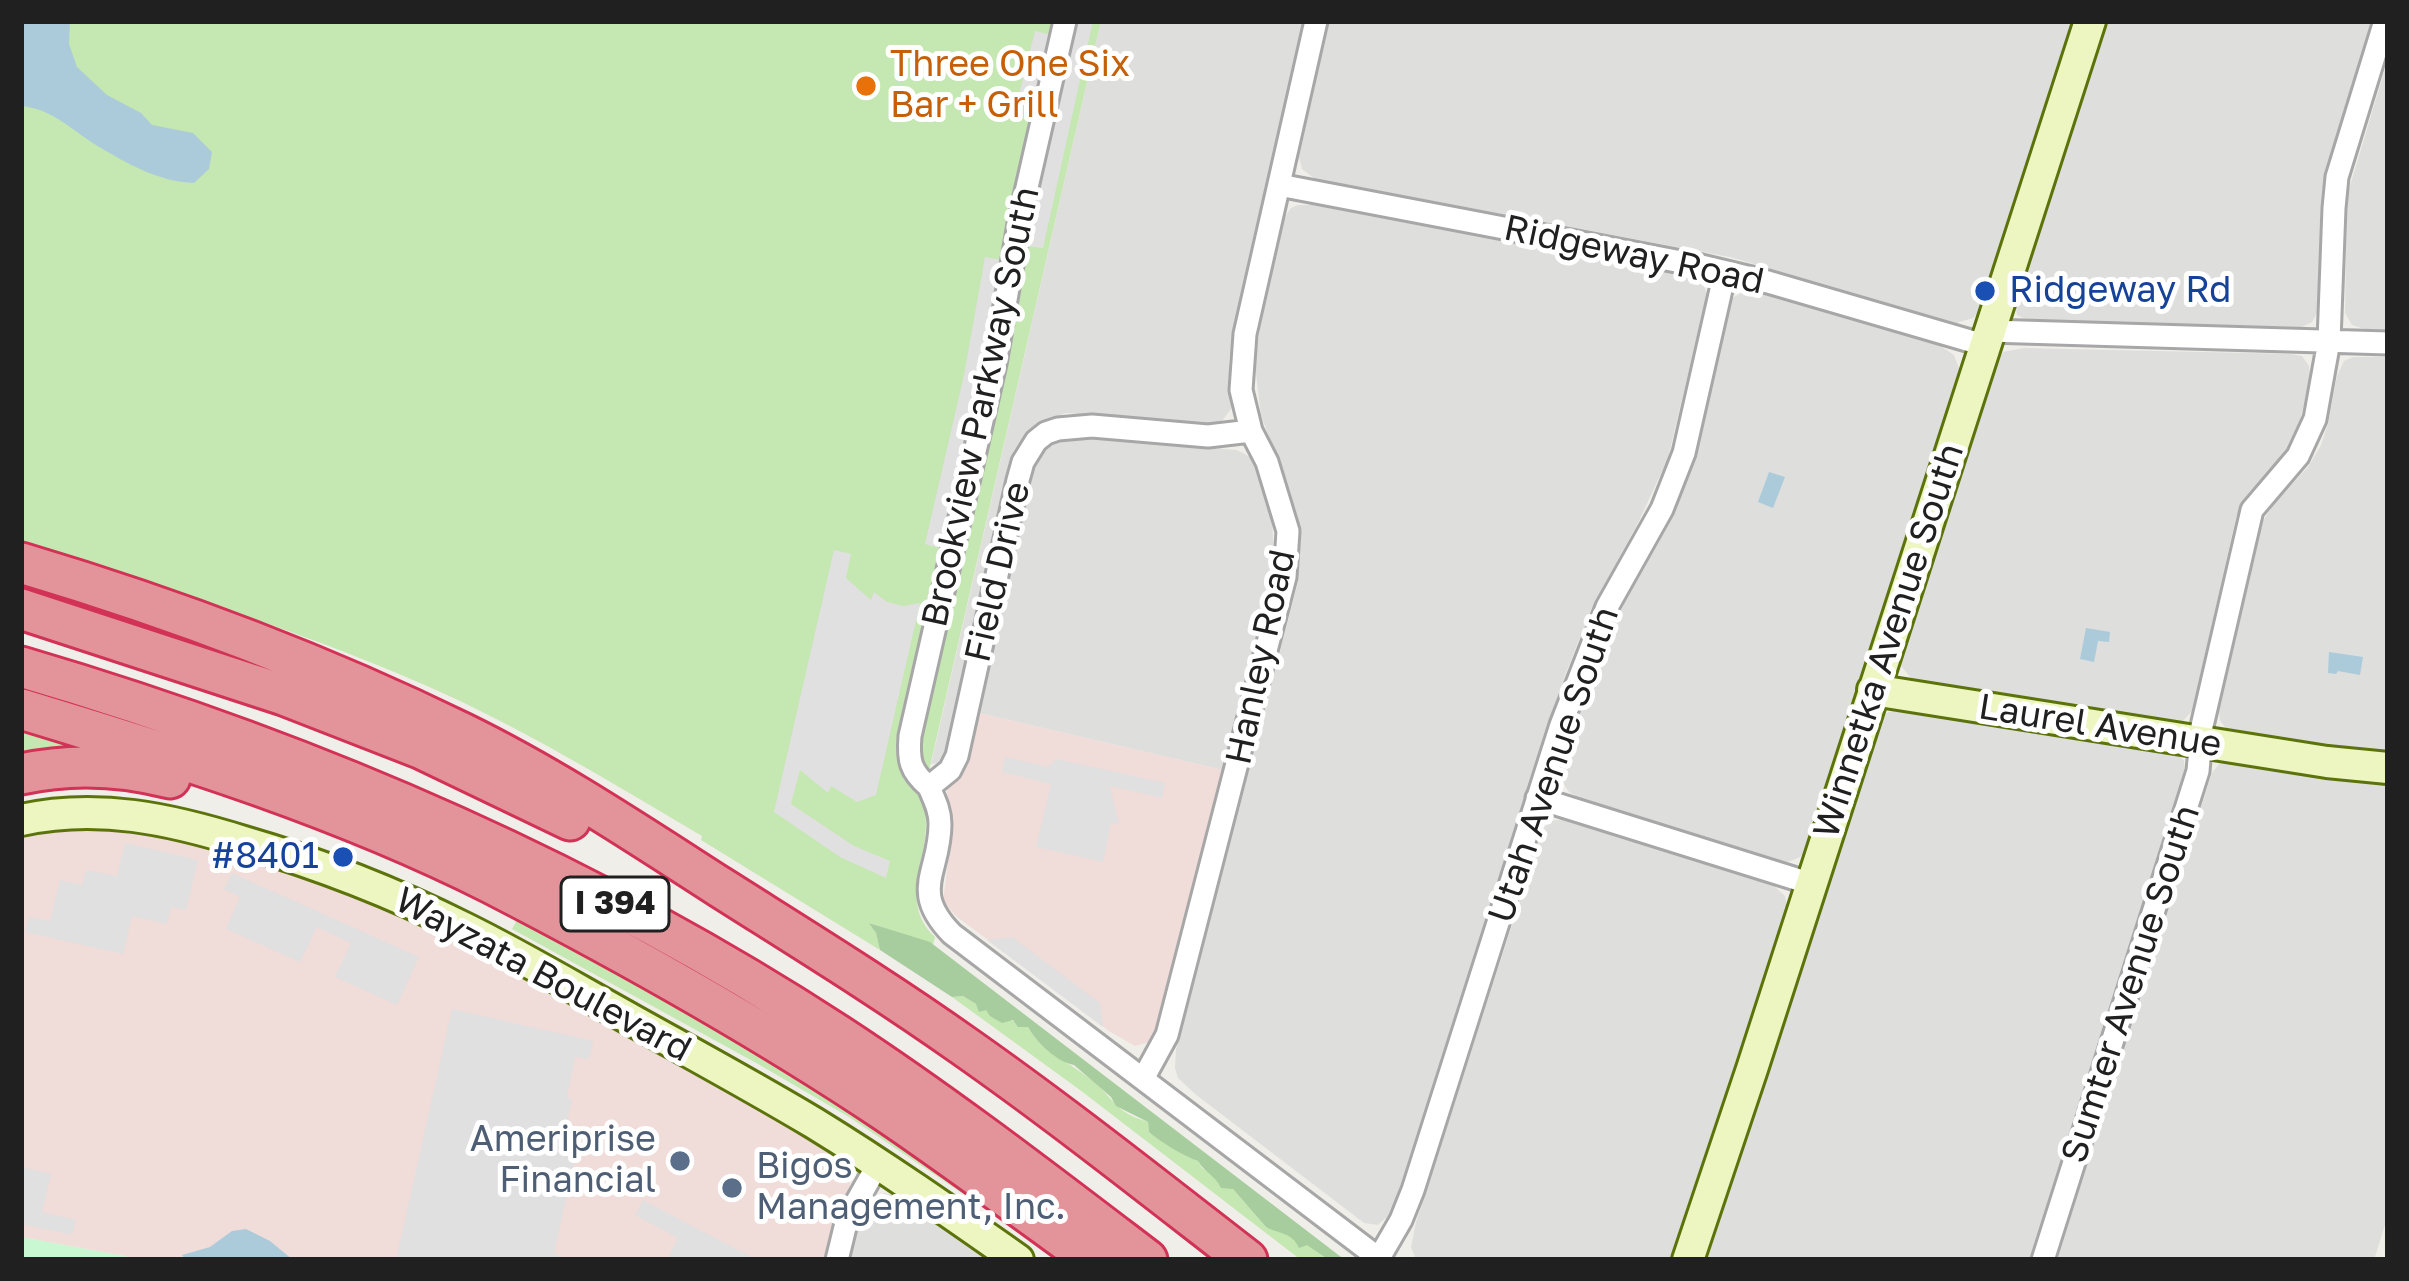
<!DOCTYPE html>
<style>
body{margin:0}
#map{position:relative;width:2409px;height:1281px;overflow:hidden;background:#f0eee8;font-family:"Golos Text",sans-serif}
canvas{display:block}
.frame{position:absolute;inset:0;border:24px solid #202020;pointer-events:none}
</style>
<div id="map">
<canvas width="2409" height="1281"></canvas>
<div class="frame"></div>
</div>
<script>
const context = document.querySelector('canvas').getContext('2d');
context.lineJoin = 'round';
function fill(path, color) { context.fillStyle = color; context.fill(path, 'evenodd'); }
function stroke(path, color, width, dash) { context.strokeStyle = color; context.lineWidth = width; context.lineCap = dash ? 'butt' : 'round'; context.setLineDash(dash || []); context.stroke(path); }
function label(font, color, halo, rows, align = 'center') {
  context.font = font + ' "Golos Text",sans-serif'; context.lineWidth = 10; context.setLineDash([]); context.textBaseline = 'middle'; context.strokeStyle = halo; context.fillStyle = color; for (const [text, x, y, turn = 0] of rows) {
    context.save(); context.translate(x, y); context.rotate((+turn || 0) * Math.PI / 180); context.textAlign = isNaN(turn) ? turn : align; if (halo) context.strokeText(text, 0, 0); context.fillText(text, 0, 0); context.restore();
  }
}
fill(new Path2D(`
 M1101,21h202l-70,307 -4,32 2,49 -9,12 -13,4 -143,-12 -24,9 -18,14 -10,14 -4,14 -65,290 -7,9 -7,1z
 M1329,21h748l-96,289 -8,8 -17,5 -226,-66 -415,-78 -13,-10 -3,-12z
 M2104,21h267l-47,155 -6,135 -6,11 -10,5 -273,-6 -12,-6 -2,-15z
 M2388,59v271l-23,-1 -13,-4 -7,-12 2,-117z
 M1298,205h15l377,71 12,6 5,12 -39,164 -30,65 -47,87 -26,65 -164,509 -11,30 -12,11 -14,-2 -169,-129 -17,-16 -3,-10 1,-18 122,-468 3,-49 -3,-16 -37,-102 -6,-50 6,-45 23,-102 7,-10z
 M1743,292l23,2 173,51 15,10 6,16 -152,478 -8,8 -12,5 -11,-2 -198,-62 -10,-6 -9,-14 26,-84 20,-50 19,-43 46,-82 19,-46 42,-175z
 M2024,348l267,6 11,2 7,10 1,13 -13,53 -13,22 -38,42 -10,21 -42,186 -3,9 -8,9 -11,3 -252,-42 -9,-4 -10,-12 -2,-7 94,-292 10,-15z
 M2353,357h35v400l-159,-24 -9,-13 -1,-9 44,-190 13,-20 32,-34 13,-22 7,-21 9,-48 7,-15z
 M1076,437l161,13 13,7 5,12 17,49 2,43 -5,32 -46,177 -244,-57 53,-240 7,-16 9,-10 14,-8z
 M1893,711l280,38 11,12 1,14 -154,485h-324l173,-545z
 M2239,759l149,26v430l-14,45h-318l156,-487 7,-9z
 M1565,819l192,60 18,8 10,9 3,17 -76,236 -42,111h-254l-5,-13 5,-25 127,-393 7,-8z
 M885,1193l14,4 90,63h-141l5,-25 8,-22 9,-13z`), '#dededd');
fill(new Path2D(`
 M979,713l244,57 -69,264 -5,8 -14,4 -26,-15 -153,-115 -13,-14 10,-79 -6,-30 1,-6 10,-7 11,-18z
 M72,828h42l72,14 118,35 68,26 106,49 284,159 77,49 11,17v9l-14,32 -11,42h-679l-125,-23v-400z`), '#f0dcd8');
fill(new Path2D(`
 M21,21h1080l-179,780c17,46 -29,97 13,136l-2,8 -63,-22 6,10 4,17 -179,-110 1,-4c-90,-53 -179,-108 -275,-150 -132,-58 -270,-99 -406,-146z
 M21,733l46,9 -3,16 -43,5z
 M518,918l180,91 380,251h-22l-57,-42 -150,-101 -91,-53 -246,-135z
 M963,996l23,14 42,17c11,22 47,39 66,55 11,9 18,20 28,28 8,6 17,9 26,12l1,10c10,9 37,25 49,29l4,7 31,21 33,38 17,4 36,20 10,9h-28l-221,-170 -128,-93z`), '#c5e7b1');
fill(new Path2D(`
 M869,923l61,19 415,318h-16l-22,-15 -8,3c-7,-16 -20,-14 -33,-21l-33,-38 -12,-1c-6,-13 -17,-16 -23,-27 -13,-4 -39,-20 -49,-29l-1,-10 -32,-16 -5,-9 -37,-32c-17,-3 -38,-23 -46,-38h-10l-5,-7 -11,3 -12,-7 -4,-6 -7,2 -3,-8 -13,-8 -11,1 -72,-47 -4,-17z`), '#a7cd9f');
fill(new Path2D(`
 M21,1237l125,23h-125z`), '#c8f7d1');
fill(new Path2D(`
 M1076,21h17l-50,227 -16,-2z
 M1035,31l16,4 -18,71 -16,-4z
 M985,257l16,3 -21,121 -37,168 -18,-5 39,-169z
 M834,550l17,4 -5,24 25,22 3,-8 13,10 16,4 17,-3 -44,192 -19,7 -26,-16 -3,7 -28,-23 -9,34 63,42 36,15 -4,17 -46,-21 -66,-45z
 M1005,757l43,10 9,-8 108,24 -3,15 -52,-12 9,38 -8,-1 -8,39 -67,-15 15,-63 -49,-12z
 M125,843l73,17 -12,50 -15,-3 -4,17 -35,-8 -9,38 -98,-22 4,-15 21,4 10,-41 22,5 4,-15 31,6z
 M232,873l187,84 -22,48 -62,-28 16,-34 -34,-16 -17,35 -74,-33 14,-32 -16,-8z
 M1012,937l88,66 3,24 -116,-87z
 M452,1009l141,32 -4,18 -14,-2 -8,40 5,2 -9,41 15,4 -24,110 9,3 -1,3h-166z
 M21,1167l30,7 -9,38 34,8 -4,15 -51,-11z
 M643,1200l114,60h-90l11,-22 -43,-23z`), '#e0e0e0');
fill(new Path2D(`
 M21,21h49l-1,23 8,23 30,28 34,18 11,12 41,8 19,19 -3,17 -15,14c-35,-1 -68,-20 -98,-38 -26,-16 -43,-36 -75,-39z
 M1769,472l16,5 -12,31 -15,-6z
 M2086,628l24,4 -1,10 -11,-1 -4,21 -14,-3z
 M2329,652l34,5 -3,18 -22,-4 -2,3 -8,-1z
 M246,1229l24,12 23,19h-107l-4,-5 28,-8 22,-16z`), '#abcbdb');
const street = new Path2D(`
 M1279,185l418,80 71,17 216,63
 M1989,331l399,12
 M1251,431l-43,5 -116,-10 -34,3 -12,4 -10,8 -13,21 -5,18 -61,276 -7,14 -21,17c5,12 11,23 11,37 0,49 -31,66 12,110l429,326
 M929,787c-19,-16 -21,-27 -19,-51l85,-372 25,-146 45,-197
 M1537,798l275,86
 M1143,1079l24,-44 118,-458 3,-46 -21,-69 -16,-31 -10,-41 4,-56 71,-313
 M1379,1258l22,-38 12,-30 148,-465 46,-118 55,-98 22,-56 41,-181
 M837,1260l10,-41 31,-55
 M2043,1260l155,-489 4,-45 50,-216 46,-54 17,-37 14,-78 5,-133 3,-31 48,-156`);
const secondary = new Path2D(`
 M1873,690l454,72 61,6
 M21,820c77,-17 149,-1 223,22 76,22 150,51 220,86 57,28 112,61 168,92 61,34 122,67 182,103 70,43 137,90 204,137
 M1688,1260l64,-191 338,-1048`);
const highway = new Path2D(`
 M21,563c151,45 300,101 441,170 90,44 174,100 258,154 82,52 165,103 244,159 97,68 190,142 283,214
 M21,609l263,86 136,53 150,72
 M21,667c289,85 565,204 817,368 107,70 208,148 309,225
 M21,709c159,48 321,99 470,174 134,69 268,144 394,228 71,48 139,99 208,149
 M21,774c50,-11 99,-9 149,4`);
stroke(street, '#a7a7a7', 27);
stroke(secondary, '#5c730c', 36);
stroke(highway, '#d13256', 45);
stroke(street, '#fff', 21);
stroke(secondary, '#edf6c0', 30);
stroke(highway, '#e2949a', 39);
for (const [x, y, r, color] of [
 [866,86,12,"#e8710a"],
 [1985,291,12,"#1a4fb4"],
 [343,857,12,"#1a4fb4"],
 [680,1161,12,"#5c6f8a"],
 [732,1188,12,"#5c6f8a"]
]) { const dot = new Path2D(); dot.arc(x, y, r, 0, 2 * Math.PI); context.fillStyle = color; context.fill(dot); stroke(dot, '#fff', 4.5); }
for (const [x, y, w] of [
 [615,904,108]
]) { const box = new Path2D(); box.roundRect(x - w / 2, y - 27, w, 54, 9); context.fillStyle = '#fff'; context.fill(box); stroke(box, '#202020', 3); }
label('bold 33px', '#202020', null, [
 ["I 394",615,904]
]);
label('36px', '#c56008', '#fff', [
 ["Three One Six",890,65],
 ["Bar + Grill",890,106]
], 'left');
label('36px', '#202020', '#fff', [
 ["Ridgeway Road",1634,255,12],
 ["Brookview Parkway South",981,407,-78],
 ["Field Drive",998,572,-77],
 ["Winnetka Avenue South",1889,641,-72],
 ["Hanley Road",1261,657,-78],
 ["Laurel Avenue",2100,726,9],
 ["Utah Avenue South",1554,765,-71],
 ["Wayzata Boulevard",543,975,28],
 ["Sumter Avenue South",2131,984,-72]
]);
label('36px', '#164399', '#fff', [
 ["Ridgeway Rd",2009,291],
 ["#8401",319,857,"right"]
], 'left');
label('36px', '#4e5e75', '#fff', [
 ["Ameriprise",656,1140],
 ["Financial",656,1181],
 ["Bigos",756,1167,"left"],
 ["Management, Inc.",756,1208,"left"]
], 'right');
</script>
